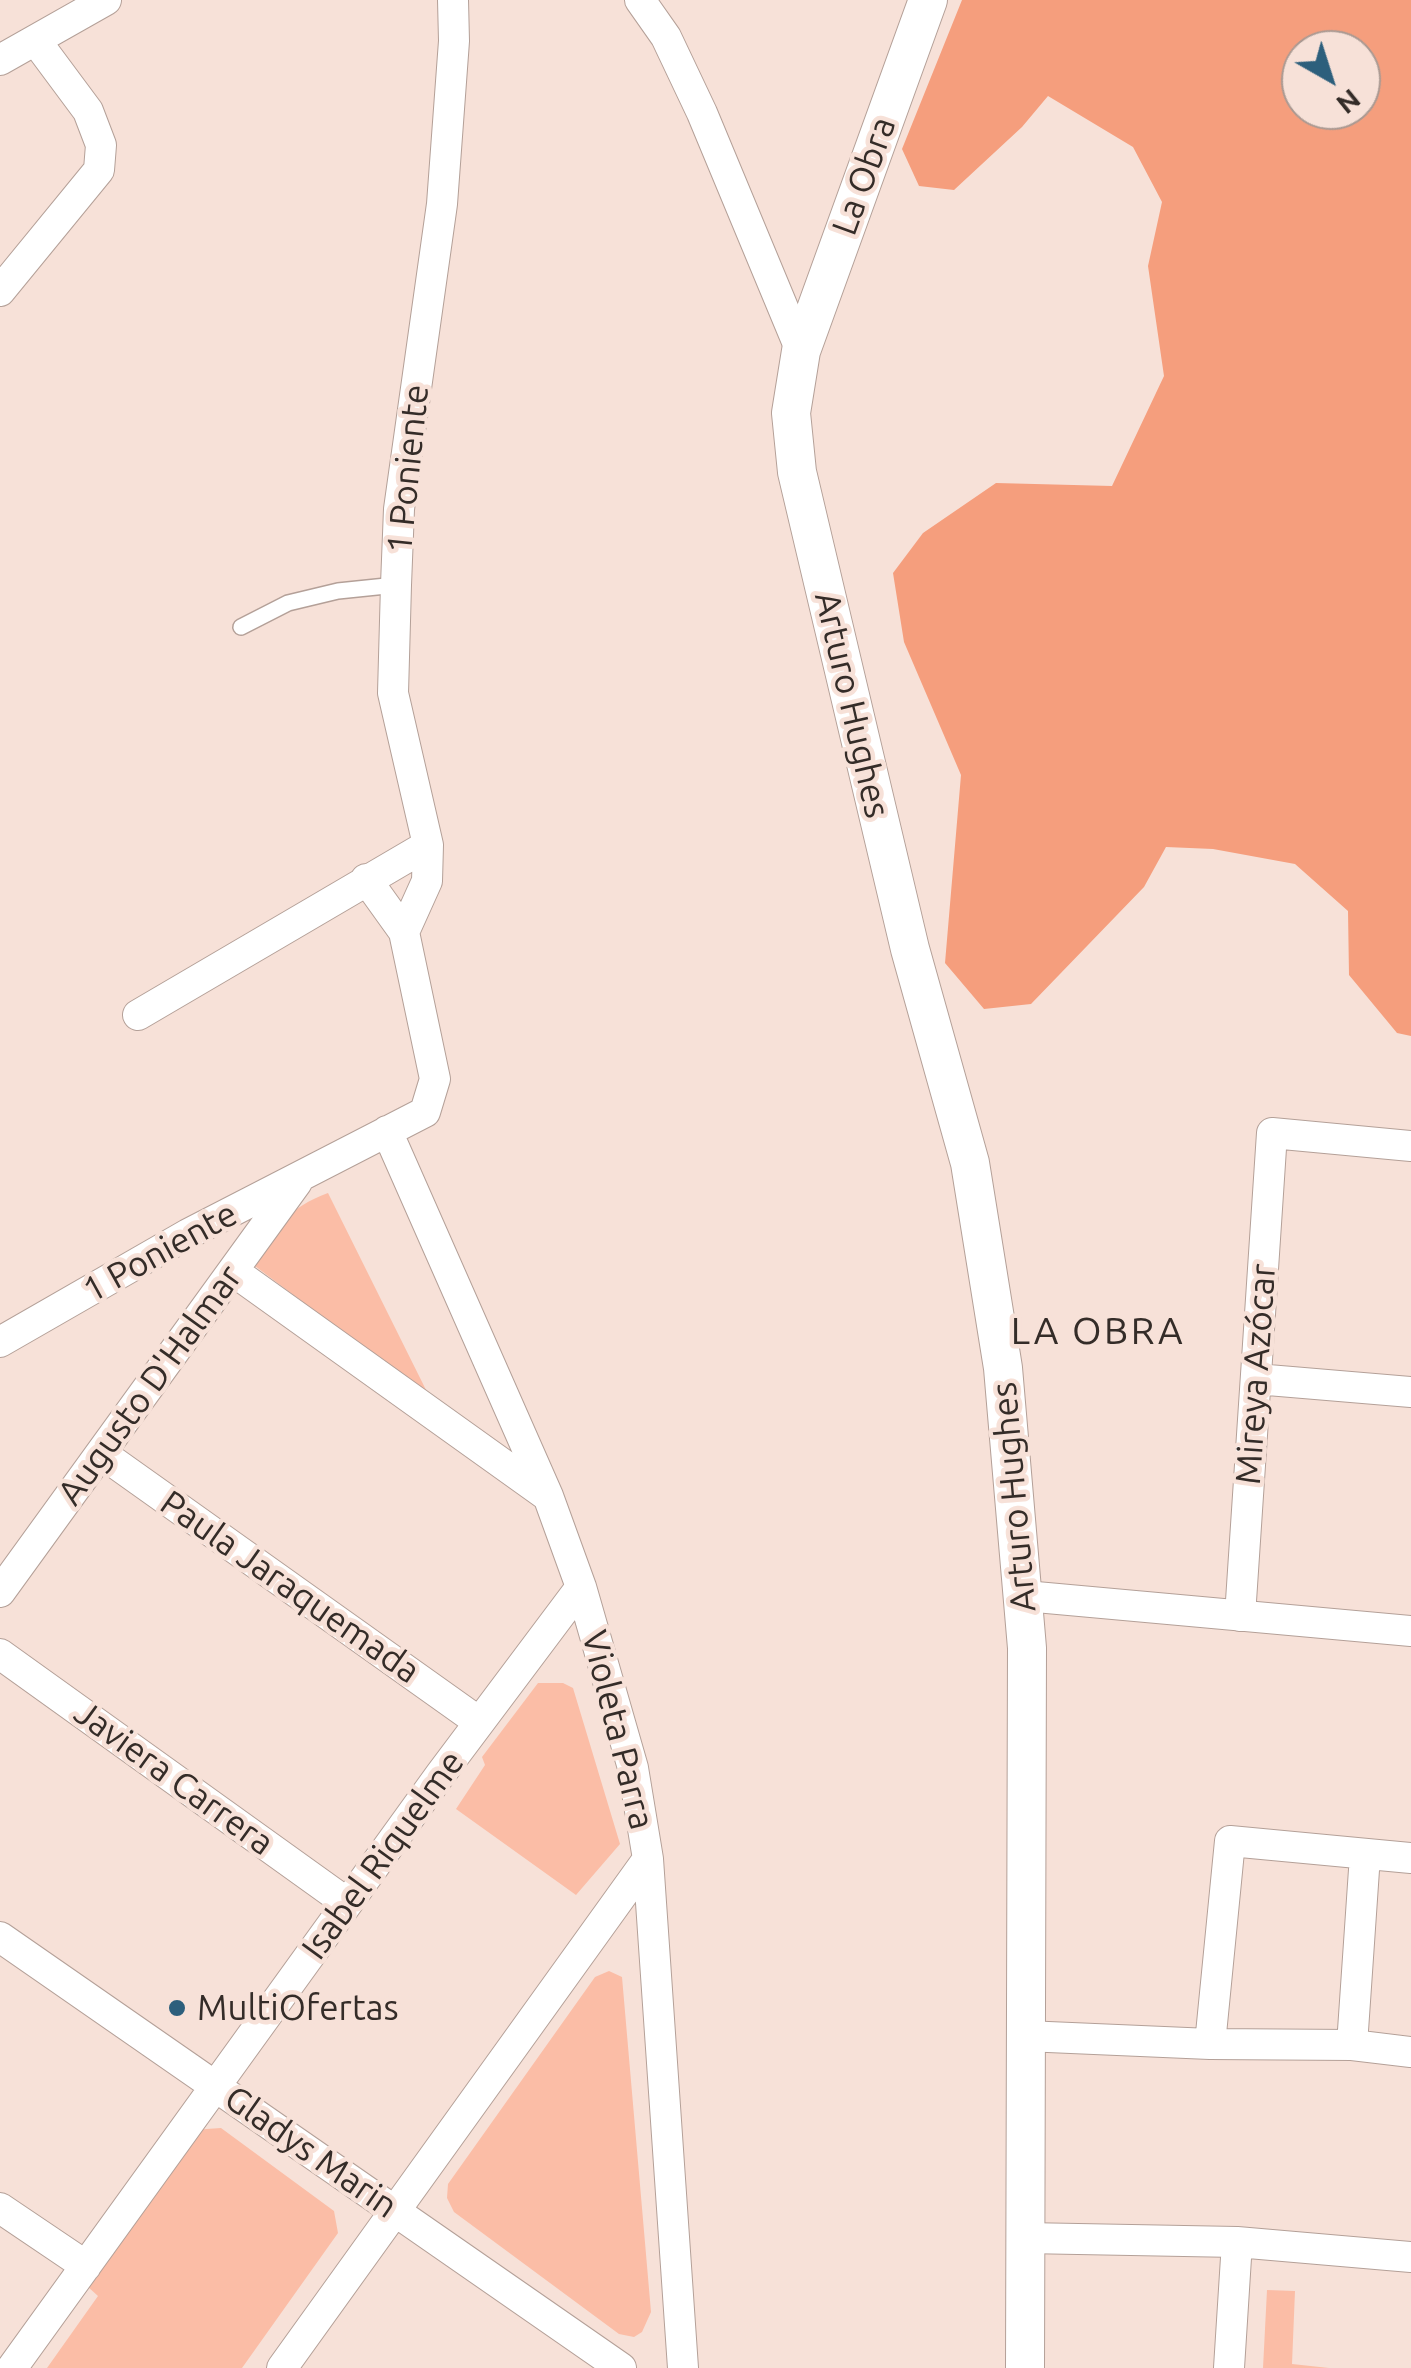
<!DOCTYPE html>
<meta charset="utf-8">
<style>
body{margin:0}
#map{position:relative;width:1411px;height:2368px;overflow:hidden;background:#f7e1d8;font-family:Ubuntu,sans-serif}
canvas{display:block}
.north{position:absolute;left:1281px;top:30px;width:100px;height:100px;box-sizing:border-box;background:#f7e1d8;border:2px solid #a99992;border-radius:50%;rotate:141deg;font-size:28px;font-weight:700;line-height:40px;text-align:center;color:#342c28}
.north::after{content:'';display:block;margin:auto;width:35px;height:45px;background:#2d5f7c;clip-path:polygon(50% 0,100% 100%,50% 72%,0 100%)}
</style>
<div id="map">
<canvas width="1411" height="2368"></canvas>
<div class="north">N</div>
</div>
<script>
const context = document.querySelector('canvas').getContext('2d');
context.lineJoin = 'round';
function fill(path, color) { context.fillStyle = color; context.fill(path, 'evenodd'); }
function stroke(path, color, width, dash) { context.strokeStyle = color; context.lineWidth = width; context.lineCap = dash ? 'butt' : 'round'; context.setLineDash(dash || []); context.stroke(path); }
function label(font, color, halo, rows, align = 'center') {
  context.font = font + ' Ubuntu,sans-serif'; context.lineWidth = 9; context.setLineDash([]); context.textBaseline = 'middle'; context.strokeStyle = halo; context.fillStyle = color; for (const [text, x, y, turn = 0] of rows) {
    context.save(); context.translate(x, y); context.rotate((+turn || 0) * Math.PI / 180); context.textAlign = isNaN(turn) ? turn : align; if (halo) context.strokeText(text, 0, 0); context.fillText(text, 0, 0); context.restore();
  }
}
fill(new Path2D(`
 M328,1193l102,205 -179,-135c22,-33 38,-56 77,-70z
 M538,1683h25l10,5 47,156 -44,51 -120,-86 29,-44 -3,-8z
 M609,1971l13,6 29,335 -9,20 -8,5 -15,-3 -165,-122 -7,-14 1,-14 147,-207z
 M221,2128l113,83 4,22 -96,135h-195l51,-72 -11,-10 105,-156z
 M1267,2290l28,1 -3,73 37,4h-66z`), '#fbbda6');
fill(new Path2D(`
 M962,0h449v1036l-14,-3 -48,-58 -1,-64 -53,-47 -82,-15 -47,-2 -22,40 -113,117 -47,5 -39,-46 16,-188 -57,-133 -11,-69 30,-40 73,-50 116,3 52,-110 -16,-110 14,-64 -29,-55 -85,-51 -26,31 -68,63 -35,-4 -17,-37zM1301,50h60v60h-60z`), '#f59e7d');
const service = new Path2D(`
 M241,627l47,-24 50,-12 58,-6`);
const minor = new Path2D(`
 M640,0l26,37 36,76 99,238
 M0,60l106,-60
 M0,291l99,-121 2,-25 -13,-34 -52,-70
 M366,879l38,53
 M138,1015l290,-170
 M387,1131l161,365 33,91 52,181 15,91 35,509
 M233,1271l313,224
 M0,1342l188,-108 237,-122 10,-33 -31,-147 23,-51 1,-36 -35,-152 3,-108 3,-76 43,-305 12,-163 -1,-41
 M1256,1379l155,13
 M101,1453l378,269
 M0,1592l297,-410
 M1025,1596l386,35
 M1240,1616l32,-483 139,13
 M0,1654l347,249
 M0,1937l621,431
 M1025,2036l185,8 142,1 59,7
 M1210,2044l20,-203 181,17
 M1352,2045l13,-190
 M0,2208l86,58
 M1025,2238l212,4 174,15
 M12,2368l428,-593 141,-188
 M282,2368l366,-509
 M1229,2368l8,-126`);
const tertiary = new Path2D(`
 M928,0l-127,351 -10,62 6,59 113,477 60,214 33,205 24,280 -2,720`);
stroke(service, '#b4a098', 18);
stroke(minor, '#b4a098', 32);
stroke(tertiary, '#b4a098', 40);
stroke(service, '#fff', 15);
stroke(minor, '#fff', 30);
stroke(tertiary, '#fff', 38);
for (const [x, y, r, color] of [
 [177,2008,10,"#2d5f7c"]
]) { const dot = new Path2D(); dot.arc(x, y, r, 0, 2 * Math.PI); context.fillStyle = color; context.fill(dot); stroke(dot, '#f7e1d8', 4); }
label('35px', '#342c28', '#f7e1d8', [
 ["La Obra",864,176,-70],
 ["1 Poniente",408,469,-84],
 ["Arturo Hughes",852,705,77],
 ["1 Poniente",160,1252,-29],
 ["Mireya Azócar",1256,1374,-86],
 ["Augusto D'Halmar",150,1385,-54],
 ["Arturo Hughes",1014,1497,-95],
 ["Paula Jaraquemada",290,1587,35],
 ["Violeta Parra",618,1730,76],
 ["Javiera Carrera",174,1778,36],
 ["Isabel Riquelme",383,1855,-54],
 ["Gladys Marin",311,2152,35]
]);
label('35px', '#342c28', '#f7e1d8', [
 ["MultiOfertas",197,2008]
], 'left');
context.letterSpacing = '2.5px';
label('38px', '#342c28', '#f7e1d8', [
 ["LA OBRA",1098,1331]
]);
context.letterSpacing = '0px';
</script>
